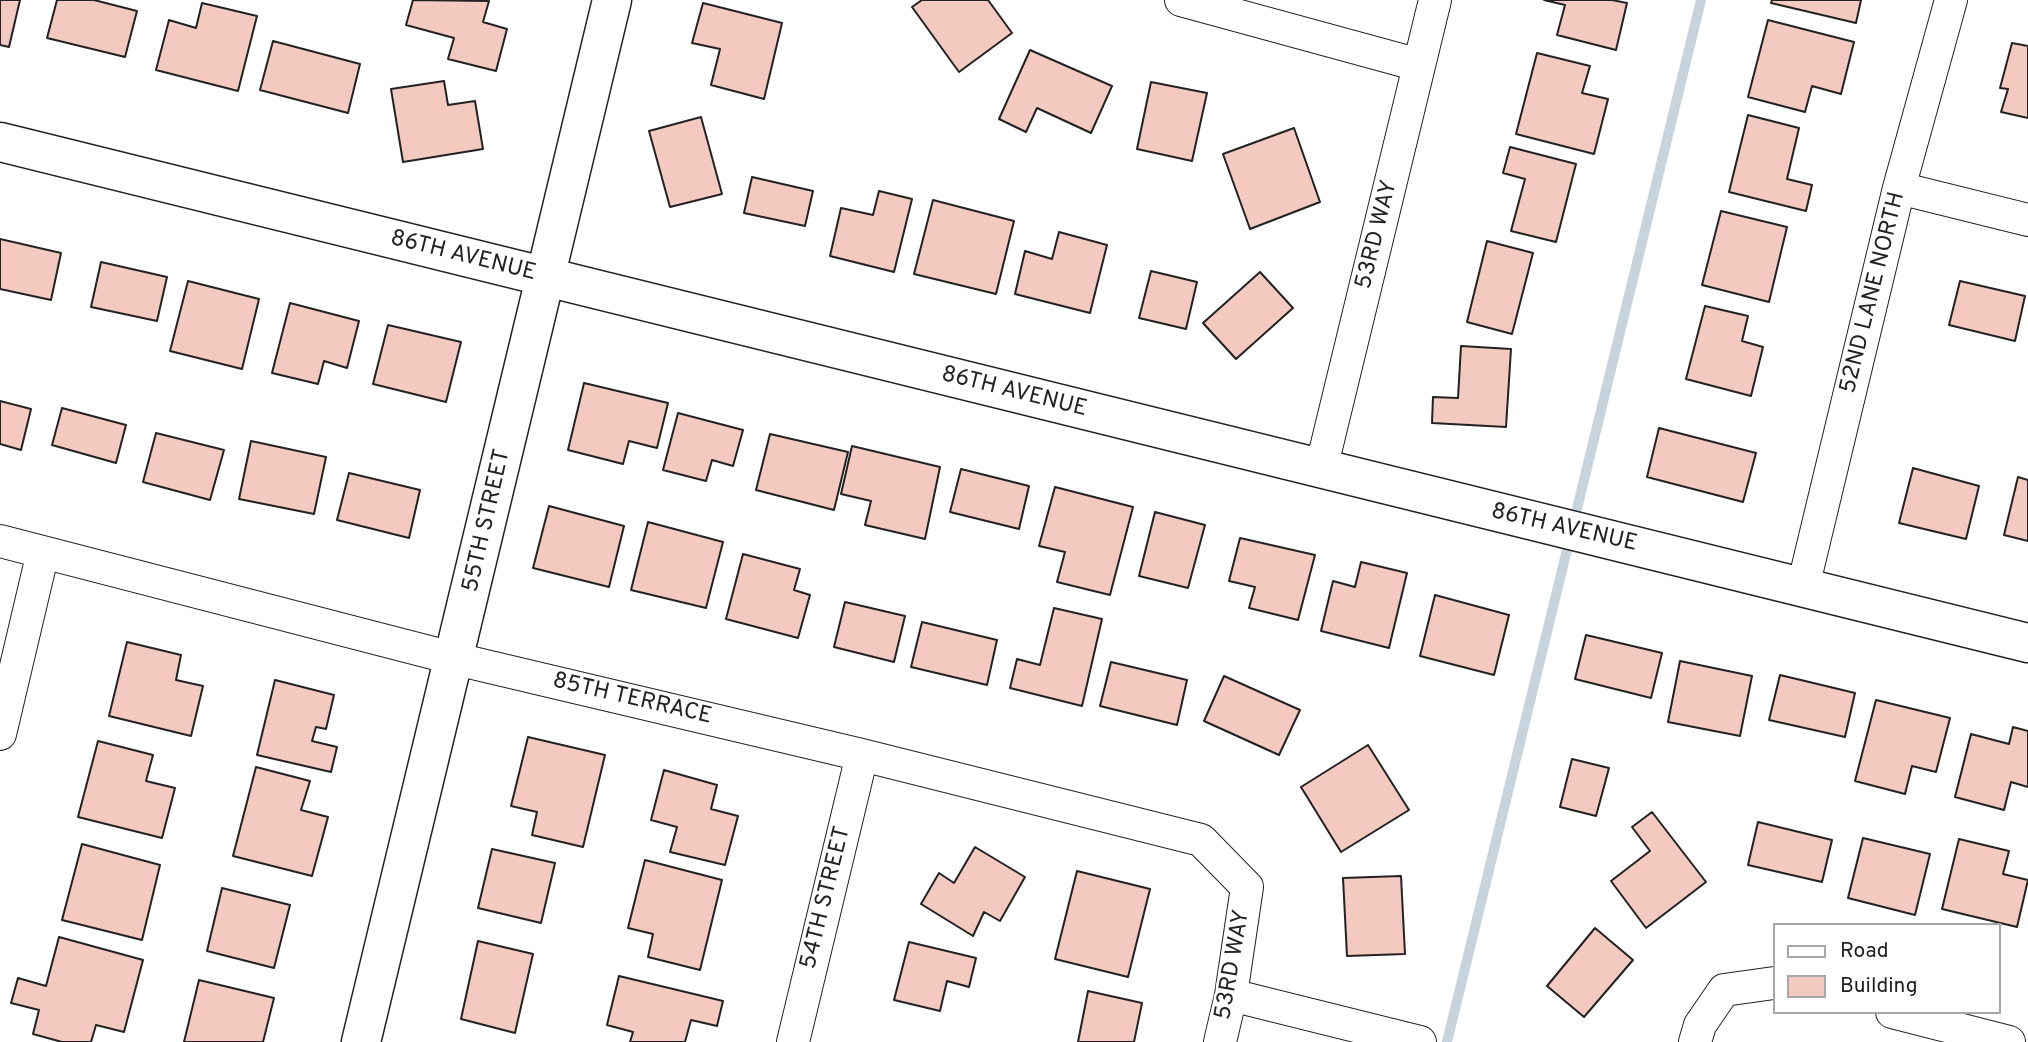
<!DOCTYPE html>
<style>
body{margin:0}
#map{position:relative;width:2028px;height:1042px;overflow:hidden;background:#fff;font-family:Overpass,sans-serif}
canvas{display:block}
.legend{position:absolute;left:1773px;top:923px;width:228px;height:91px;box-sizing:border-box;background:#fff;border:2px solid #a7a7a7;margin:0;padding:9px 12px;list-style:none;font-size:21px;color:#222}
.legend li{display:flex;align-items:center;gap:14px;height:35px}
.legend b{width:35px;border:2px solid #a7a7a7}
</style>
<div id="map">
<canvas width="2028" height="1042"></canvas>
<ul class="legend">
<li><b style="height:9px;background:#fff"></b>Road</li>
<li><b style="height:19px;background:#f3c9c0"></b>Building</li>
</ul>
</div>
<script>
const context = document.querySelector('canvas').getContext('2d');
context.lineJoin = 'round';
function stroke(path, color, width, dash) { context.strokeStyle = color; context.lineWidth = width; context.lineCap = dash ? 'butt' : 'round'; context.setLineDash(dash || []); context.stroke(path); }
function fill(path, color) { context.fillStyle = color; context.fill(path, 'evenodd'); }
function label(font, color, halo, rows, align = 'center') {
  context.font = font + ' Overpass,sans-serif'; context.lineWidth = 5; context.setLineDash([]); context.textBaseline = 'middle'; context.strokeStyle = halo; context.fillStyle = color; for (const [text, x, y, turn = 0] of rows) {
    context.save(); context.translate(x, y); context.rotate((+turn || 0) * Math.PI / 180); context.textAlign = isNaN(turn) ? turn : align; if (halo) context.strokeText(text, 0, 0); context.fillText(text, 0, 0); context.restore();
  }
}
stroke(new Path2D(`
 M1447,1042l254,-1042`), '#c7d3dd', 10);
const building = new Path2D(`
 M0,0h20l-11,47 -9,-2z
 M57,0h37l43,11 -12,46 -78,-19z
 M413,0l76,1 -6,21 24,7 -11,42 -48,-12 6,-21 -48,-13z
 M922,0h66l24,33 -53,39 -47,-65z
 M1544,0h68l15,3 -11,47 -59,-15 8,-30z
 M1772,0h89l-5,23 -85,-20z
 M202,3l55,13 -19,75 -82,-21 13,-50 27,8z
 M703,3l79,20 -18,76 -53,-14 9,-36 -28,-6z
 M1768,20l86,22 -13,52 -29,-8 -7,26 -57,-15z
 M273,41l87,23 -12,49 -88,-23z
 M2012,43l16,3v72l-27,-6 7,-23 -8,-1z
 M1030,50l82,36 -21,47 -54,-25 -11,24 -27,-13z
 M1537,53l53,13 -8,27 26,6 -14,55 -78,-20z
 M444,81l4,24 27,-4 8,48 -80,13 -12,-73z
 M1151,82l56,11 -15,68 -55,-12z
 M1748,115l51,13 -12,51 25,6 -6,26 -77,-19z
 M701,117l21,77 -52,13 -21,-76z
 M1294,128l26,74 -70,27 -27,-75z
 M1510,147l66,17 -20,78 -45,-11 14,-52 -22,-6z
 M752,177l61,14 -8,35 -61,-13z
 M879,191l33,8 -18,73 -64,-16 11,-48 32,7z
 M933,200l81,21 -18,73 -82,-20z
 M1721,211l66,16 -18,75 -67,-17z
 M1059,232l48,13 -17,68 -75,-19 10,-43 27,8z
 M0,239l61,14 -10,47 -51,-11z
 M1487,241l46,12 -21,81 -45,-12z
 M101,262l66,15 -10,44 -66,-14z
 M1151,271l46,11 -11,47 -47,-11z
 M1260,272l33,36 -57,51 -33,-36z
 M188,281l71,18 -17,70 -72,-18z
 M1960,281l65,15 -10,45 -66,-16z
 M290,303l69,18 -12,47 -23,-7 -6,23 -46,-11z
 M1705,306l43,10 -6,25 21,6 -12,49 -65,-17z
 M388,325l73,17 -15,60 -73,-18z
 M1461,346l50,3 -5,78 -74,-4 1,-26 25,1z
 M584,383l84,20 -11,45 -28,-7 -6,23 -55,-14z
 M0,401l31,8 -10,41 -21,-6z
 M62,408l64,17 -10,38 -64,-18z
 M678,413l65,17 -10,36 -21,-6 -6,21 -43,-11z
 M1659,428l97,25 -13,49 -96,-25z
 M156,433l68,17 -14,50 -67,-18z
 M770,434l78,18 -14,58 -78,-20z
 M251,441l75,16 -12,57 -75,-15z
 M852,446l88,21 -15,72 -60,-14 6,-24 -30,-7z
 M1913,468l66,18 -13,53 -67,-16z
 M961,469l68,17 -10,43 -69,-17z
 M349,473l71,17 -11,48 -72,-18z
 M2018,477l10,3v61l-24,-6z
 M1055,487l78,20 -23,88 -53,-13 8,-30 -26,-6z
 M549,506l75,20 -15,61 -76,-19z
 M1155,512l50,13 -17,63 -49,-12z
 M648,522l75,20 -17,66 -75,-18z
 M1240,538l75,17 -17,65 -49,-12 6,-21 -26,-6z
 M743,554l57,15 -6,21 16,5 -12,43 -72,-19z
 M1361,562l46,11 -18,75 -68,-17 12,-50 22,6z
 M1435,595l74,20 -15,60 -74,-19z
 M845,602l60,14 -11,46 -60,-15z
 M1054,608l48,11 -20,87 -72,-18 7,-29 23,6z
 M922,622l75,18 -10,45 -76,-18z
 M1586,635l76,18 -11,45 -76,-19z
 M127,642l54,13 -5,25 27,6 -12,50 -82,-20z
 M1680,661l72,15 -12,60 -72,-14z
 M1111,662l76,18 -10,45 -77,-19z
 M1780,675l75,18 -10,44 -76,-17z
 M1224,676l76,34 -21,45 -75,-34z
 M275,680l59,15 -8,34 -10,-2 -4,14 25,6 -6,25 -74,-17z
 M1876,700l74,18 -14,54 -24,-6 -7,28 -50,-13z
 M2013,727l15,4v56l-17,-5 -7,28 -49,-13 16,-63 38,10z
 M528,737l77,18 -22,92 -51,-12 5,-23 -26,-6z
 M98,741l55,14 -7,26 29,7 -13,50 -84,-21z
 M1368,745l41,65 -68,42 -40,-65z
 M1572,759l37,9 -13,48 -36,-9z
 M256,767l54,14 -9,29 27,7 -16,59 -79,-20z
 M664,770l53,15 -6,24 27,7 -13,49 -55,-13 7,-25 -26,-7z
 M1652,812l54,70 -60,46 -35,-47 39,-30 -18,-24z
 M1758,822l74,18 -10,42 -74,-17z
 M1863,838l67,16 -15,61 -67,-17z
 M1959,839l50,12 -6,23 25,6 -11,47 -75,-18z
 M82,844l78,21 -18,75 -80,-20z
 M975,847l50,30 -25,44 -16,-9 -11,24 -52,-32 18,-31 15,10z
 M492,849l63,14 -14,60 -63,-15z
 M645,860l77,20 -22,90 -52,-13 5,-23 -25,-6z
 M1077,871l73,18 -22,88 -73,-18z
 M1401,876l4,78 -58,2 -4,-78z
 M222,888l68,17 -16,63 -67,-17z
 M1595,928l38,32 -49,57 -37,-31z
 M59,937l84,23 -19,72 -28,-7 -5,17h-29l-29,-8 6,-24 -28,-7 7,-25 28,8z
 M478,941l55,13 -18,79 -54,-14z
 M909,942l67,16 -7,29 -22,-6 -7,30 -46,-11z
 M619,976l104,25 -6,25 -26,-6 -6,22h-55l3,-10 -26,-7z
 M199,980l75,18 -11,44h-79z
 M1088,991l54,12 -8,39h-56z`);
fill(building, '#f3c9c0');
stroke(building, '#222', 2);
const street = new Path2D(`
 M1181,0l238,65
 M1899,188l129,32
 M1321,469l114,-469
 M0,541l456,118 406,96 339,85 46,47 -16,108 -11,47
 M1803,587l96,-399 52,-188
 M0,734l43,-182
 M1231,995l189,47
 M1892,1012l117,30
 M793,1042l69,-287
 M1695,1042l5,-17 24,-35 50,-7`);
const secondary = new Path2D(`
 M0,142l2028,501
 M361,1042l251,-1042`);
stroke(street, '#222', 34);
stroke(secondary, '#222', 41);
stroke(street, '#fff', 32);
stroke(secondary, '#fff', 38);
label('23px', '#222', '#fff', [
 ["53RD WAY",1378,235,-76],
 ["86TH AVENUE",463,257,14],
 ["52ND LANE NORTH",1874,293,-76],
 ["86TH AVENUE",1014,393,14],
 ["55TH STREET",488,521,-77],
 ["86TH AVENUE",1564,529,13],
 ["85TH TERRACE",632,700,13],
 ["54TH STREET",827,898,-76],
 ["53RD WAY",1234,965,-80]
]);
</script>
